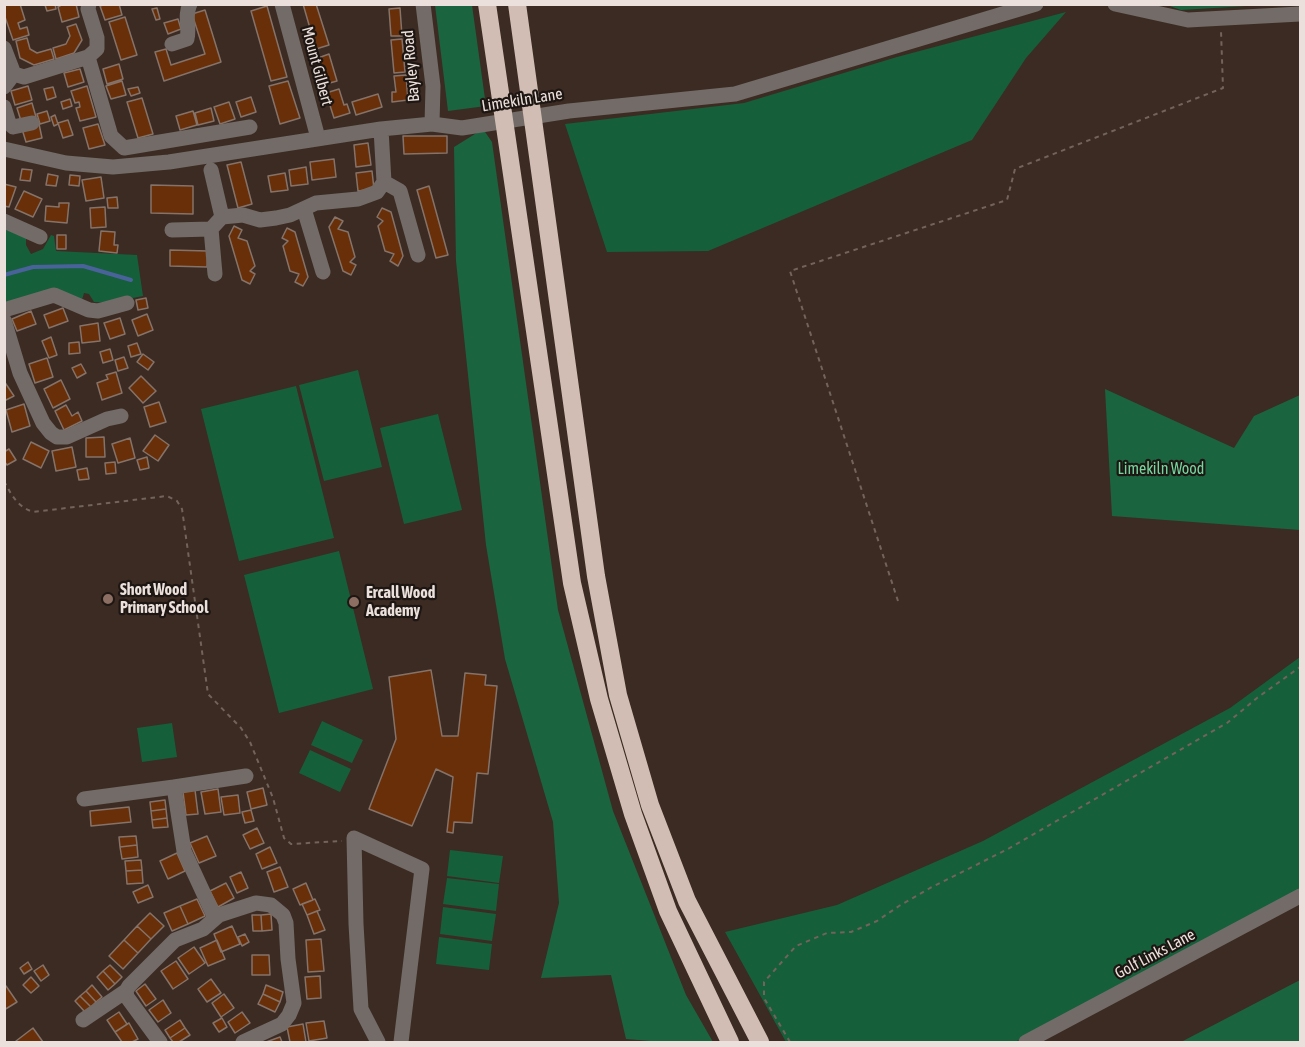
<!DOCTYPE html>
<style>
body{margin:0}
#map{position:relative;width:1305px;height:1047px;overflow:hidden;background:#3b2b23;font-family:"Asap Condensed",sans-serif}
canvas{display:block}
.frame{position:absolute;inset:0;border:6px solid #ebe0db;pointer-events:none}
</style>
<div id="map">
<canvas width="1305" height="1047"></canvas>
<div class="frame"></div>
</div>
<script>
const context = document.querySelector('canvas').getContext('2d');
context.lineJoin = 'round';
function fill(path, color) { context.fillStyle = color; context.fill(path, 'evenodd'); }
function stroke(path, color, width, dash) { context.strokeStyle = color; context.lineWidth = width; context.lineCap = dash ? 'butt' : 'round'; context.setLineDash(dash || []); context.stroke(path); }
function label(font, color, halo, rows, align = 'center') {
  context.font = font + ' "Asap Condensed",sans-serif'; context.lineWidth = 4.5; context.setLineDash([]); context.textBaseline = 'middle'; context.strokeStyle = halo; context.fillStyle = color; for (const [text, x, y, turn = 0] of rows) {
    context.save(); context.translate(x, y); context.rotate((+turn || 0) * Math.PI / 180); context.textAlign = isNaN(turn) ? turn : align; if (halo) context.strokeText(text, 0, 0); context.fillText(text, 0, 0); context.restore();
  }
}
fill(new Path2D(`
 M1066,12l-40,46 -54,82 -264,111 -101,1 -42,-128 179,-21 153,-46z
 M5,229l21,9v7l5,9 12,-5 8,-14 3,1 2,15 81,4 6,41c-16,3 -34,8 -49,6l-5,-8 -5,-1 -2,7 -77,5z
 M358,370l24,97 -58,14 -25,-96z
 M296,386l38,152 -95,23 -38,-152z
 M438,414l24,96 -58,14 -24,-96z
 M339,551l34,138 -94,24 -35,-138z
 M1300,657v235l-285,150h-229l-61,-110 112,-27 146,-64 247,-133z
 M322,721l41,19 -11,23 -41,-18z
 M172,723l5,34 -35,5 -5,-34z
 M310,750l41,19 -11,23 -41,-19z
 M450,850l53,6 -4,27 -52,-7z
 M447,878l52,6 -3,27 -53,-7z
 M443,907l53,7 -4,27 -52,-7z
 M439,937l53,7 -3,26 -53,-6z`), '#165f3b');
fill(new Path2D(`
 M435,5h37l14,101 -38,5z
 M1167,5h96l-82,5z
 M483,129l9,13 66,468 55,201 73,184 27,47h-50l-37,-3 -15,-64 -70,3 18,-75 -6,-81 -48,-163 -19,-114 -30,-284 -2,-114z
 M1105,389l129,59 20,-32 46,-21v135l-188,-14z
 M1300,980v62h-119z`), '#1b6440');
stroke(new Path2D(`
 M4,275l29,-8 50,-1 48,14`), '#49629a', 4);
const building = new Path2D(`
 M4,4h16l5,16 -7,3 2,6 7,-2 2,8 -16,5 -9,-26z
 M55,4l1,5 -9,2 -2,-6z
 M63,4h13l3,13 -17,5 -4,-15z
 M107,4h12l3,11 -17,5 -5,-14z
 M303,4h13l13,41 -13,4z
 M267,6l20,71 -16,4 -20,-70z
 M157,8l3,11 -4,1 -4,-11z
 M400,8l2,28h-11l-2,-27z
 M205,10l16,52 -57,19 -9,-29 11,-3 5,16 34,-11 -13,-40z
 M125,17l12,38 -16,5 -12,-38z
 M178,19l3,10 -13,5 -4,-11z
 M76,24l6,16 -8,13 -18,6 -3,-11 13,-4 4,-8 -3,-9z
 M27,38l3,11 7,4 14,-4 3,10 -20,6 -14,-7 -4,-17z
 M402,39l3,33 -11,1 -3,-33z
 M329,54l8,27 -11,3 -8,-26z
 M119,64l4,15 -16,5 -4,-15z
 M80,69l4,13 -16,5 -4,-14z
 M406,75l2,25 -16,2v-10h4l-2,-16z
 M122,81l4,14 -15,4 -5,-13z
 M288,81l12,37 -20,6 -11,-38z
 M28,86l4,14 -17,5 -4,-14z
 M87,86l9,31 -16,4 -4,-13 4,-1 -1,-5 -4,1 -4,-12z
 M53,87l3,10 -9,3 -3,-11z
 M138,87l2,6 -9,3 -3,-7z
 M339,89l5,16 3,-1 3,9 -16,5 -8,-25z
 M378,94l4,13 -26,8 -4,-13z
 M251,97l5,15 -15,5 -5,-15z
 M142,98l11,36 -15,4 -11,-36z
 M70,99l2,7 -9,3 -2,-7z
 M229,102l6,17 -15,5 -6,-17z
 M32,103l4,14 -15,4 -4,-13z
 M211,108l3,13 -16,4 -3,-12z
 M47,111l3,10 -10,3 -3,-10z
 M193,111l4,14 -17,5 -4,-14z
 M55,115l3,9 -4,2 -3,-9z
 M68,120l5,15 -10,3 -5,-15z
 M39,124l3,14 -16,4 -4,-13z
 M98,124l7,21 -16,4 -6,-21z
 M403,136h44v17l-43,1z
 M368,143l3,22 -15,2 -2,-22z
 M334,159l2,18 -24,3 -2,-18z
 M241,162l11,42 -14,4 -11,-43z
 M306,167l2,17 -17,2 -2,-16z
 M22,169l10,1 -2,11 -10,-1z
 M372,171l2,18 -16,2 -2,-18z
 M285,173l3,17 -17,2 -3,-16z
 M48,174l10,2 -2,10 -10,-1z
 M70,175l10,1 -1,10 -10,-1z
 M101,177l3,21 -18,3 -4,-21z
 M4,184l12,3 -7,20 -5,-1z
 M151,185l42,1v28l-42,-1z
 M429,186l19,69 -12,3 -19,-68z
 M24,191l18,8 -9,18 -18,-8z
 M117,197l1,11h-10l-1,-10z
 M59,203h10l-2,20 -22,-2 1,-15 13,1z
 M105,207l1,20 -15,1 -1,-20z
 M382,208l9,4 12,44 -5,10 -8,-5 4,-7 -9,-3 -7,-25 5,-5 -6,-4z
 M335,217l8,4 -5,8 10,3 7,25 -5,5 6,3 -5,10 -8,-4 -14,-44z
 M234,226l8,4 -4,8 9,3 8,25 -5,5 5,3 -5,10 -8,-4 -13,-44z
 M287,228l8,4 13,45 -5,9 -8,-4 4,-8 -9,-3 -7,-25 5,-5 -6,-3z
 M101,231l14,1 -1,13h4l-1,8 -18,-2z
 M57,235h9v14h-9z
 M170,250l38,1 -1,16 -37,-1z
 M146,298l2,10 -10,2 -2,-10z
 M63,308l5,13 -19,7 -5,-13z
 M31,311l5,13 -19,7 -5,-12z
 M147,314l6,16 -15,6 -6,-16z
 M120,318l5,16 -15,5 -6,-16z
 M98,323l2,18 -18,2 -2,-17z
 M51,337l6,18 -8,3 -7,-17z
 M79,342l1,11 -11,1v-11z
 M137,343l4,11 -10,3 -3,-11z
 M110,349l3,11 -10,3 -3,-11z
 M143,354l11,8 -6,8 -11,-8z
 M124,357l4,11 -10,3 -3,-11z
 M47,358l6,19 -18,6 -6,-19z
 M81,364l5,9 -9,5 -5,-10z
 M116,372l6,21 -20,7 -5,-17 11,-4 -2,-4z
 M141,376l15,15 -13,12 -14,-15z
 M61,380l9,19 -17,9 -9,-19z
 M4,381l10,15 -10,5z
 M159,402l7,20 -16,5 -6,-20z
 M24,404l6,22 -18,6 -6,-22z
 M66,405l6,11 6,-4 4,9 -18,9 -9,-19z
 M155,435l14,10 -11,16 -15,-10z
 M104,437l1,20h-19v-19z
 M130,438l5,20 -17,5 -6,-19z
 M31,442l18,9 -8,17 -18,-9z
 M72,447l4,20 -20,4 -4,-20z
 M9,449l7,11 -9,5 -3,-4v-9z
 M147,457l2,11 -9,2 -3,-10z
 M115,462l1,11 -10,1 -1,-11z
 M87,468l2,11 -10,1 -2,-10z
 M431,670l11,66h16l7,-63 21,2 -1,10 12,1 -9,88 -11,-1 -5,50 -18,-1 -1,11 -6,-1 6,-55 -17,-8 -24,57 -43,-17 27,-70 -7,-62z
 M263,788l4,17 -16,4 -4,-17z
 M218,789l3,23 -16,2 -4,-22z
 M195,790l3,24 -12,1 -3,-23z
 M238,795l2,18 -16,2 -3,-18z
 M165,800l1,9 -15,2 -1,-9z
 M129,807l2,15 -40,4 -1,-15z
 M166,809l1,9 -15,2 -1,-9z
 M251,810l3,11 -9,2 -3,-11z
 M167,818l1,9 -15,1 -1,-8z
 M257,828l7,15 -14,6 -7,-14z
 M136,836l1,9 -17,2 -1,-10z
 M207,836l9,20 -17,7 -9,-20z
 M137,845l1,12 -16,2 -2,-12z
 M270,847l7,16 -15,6 -6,-15z
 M177,853l8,18 -17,8 -8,-18z
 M141,860l1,10 -16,1 -1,-10z
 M280,867l8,20 -14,5 -7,-20z
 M142,870l1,13 -16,1 -1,-13z
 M241,872l7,16 -11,5 -7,-16z
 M226,883l8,15 -16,9 -8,-16z
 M306,883l7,17 -13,5 -7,-16z
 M148,885l5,12 -15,6 -5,-11z
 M197,899l8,17 -17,8 -8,-18z
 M315,899l5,11 -13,5 -5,-11z
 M180,906l8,18 -16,7 -8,-18z
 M317,911l8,19 -11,4 -7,-19z
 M150,913l14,13 -13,13 -14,-13z
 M271,914l1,16 -10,1 -1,-16z
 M252,915h9l1,16h-9z
 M137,926l14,13 -13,14 -14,-13z
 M232,926l8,18 -19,8 -7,-18z
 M245,934l4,8 -7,4 -4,-9z
 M321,939l3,32 -16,1 -2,-32z
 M124,940l14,13 -15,16 -14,-13z
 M217,940l8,19 -17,7 -8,-18z
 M194,947l11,16 -16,11 -11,-16z
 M252,955h17l1,20h-18z
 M176,961l12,18 -15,10 -12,-18z
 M28,962l4,7 -8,5 -4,-6z
 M43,965l6,10 -8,6 -7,-10z
 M110,965l12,12 -7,7 -12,-13z
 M103,971l12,13 -7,6 -11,-13z
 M320,976l1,22 -14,1 -2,-22z
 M31,977l8,9 -8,7 -8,-8z
 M211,979l10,14 -14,9 -9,-13z
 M145,984l11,15 -10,7 -10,-15z
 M92,985l10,12 -6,5 -10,-11z
 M266,985l17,7 -3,10 -17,-8z
 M6,986l11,16 -13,8v-23z
 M86,991l10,11 -5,5 -11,-11z
 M224,994l10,14 -13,9 -9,-14z
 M263,994l17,8 -5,10 -17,-8z
 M80,996l11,11 -6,5 -10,-11z
 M163,1000l8,13 -13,9 -9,-12z
 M119,1012l8,12 -12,8 -8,-12z
 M242,1012l8,11 -15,10 -7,-11z
 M222,1018l5,9 -8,5 -6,-9z
 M180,1020l5,8 -15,10 -5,-8z
 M324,1021l3,17 -18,3 -3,-18z
 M129,1023l9,16 -6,3h-10l-7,-10z
 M303,1024l3,18h-16l-3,-15z
 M33,1028l10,14h-26l-1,-1z
 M185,1028l5,7 -11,7h-6l-3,-4z
 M280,1037l2,5h-16z`);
fill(building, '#682f08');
stroke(building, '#85736a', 1.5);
stroke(new Path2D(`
 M4,481c8,15 13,25 29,31l134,-16 10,5 5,8 26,185 33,34 9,14 23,56 11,40 7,6 51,-3
 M898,601l-108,-330 217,-71 8,-31 208,-81 -2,-57
 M790,1042l-26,-44v-16l32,-36 31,-13 24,-1 26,-11 22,-15 31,-18 78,-39 219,-126 30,-25 43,-31`), '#72635c', 2, [4.5, 4.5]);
stroke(new Path2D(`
 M282,4l36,134
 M423,4l10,82 -1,38
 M1115,4l73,16 112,-6
 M172,44l15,-5c3,-12 -3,-23 3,-35
 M4,48l10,26 10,3 64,-20 9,-8v-11l-9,-29 1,-5
 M88,57l23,79 13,12 126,-21
 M4,87l10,-13
 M4,107l5,16 4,4 19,-4
 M4,149l62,14 47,4 56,-5 212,-33 51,-5 30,4 107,-17 166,-17 301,-90
 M211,170l11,47
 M384,182l16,9 18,64
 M304,209l19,63
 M4,221l36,16
 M211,229l4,45
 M172,230l39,-1 11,-12 21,-2 17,5 16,-2 14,-3 26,-12 42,-4 19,-7 7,-10 -3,-53
 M4,310l50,-15 35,15 9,1 29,-8
 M4,320l16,53 23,50 8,10 6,4h10l40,-18 14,-3
 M174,787l72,-11
 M84,799l90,-12 10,64 31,67
 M83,1020l43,-29
 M160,1042l-33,-45 -1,-6 3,-5 46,-46 28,-11 16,-14 37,-12 15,2 12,10 3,8 2,36 6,44 -5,12 -7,9 -39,18
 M378,1042l-17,-33 -5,-85 -2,-86 68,31 -21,173
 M1026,1042l274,-146`), '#736b67', 15);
stroke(new Path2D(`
 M487,4l85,579 27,116 34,115 35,97 62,131
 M517,4l79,572 22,119 32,110 37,96 73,141`), '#d1bdb3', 18);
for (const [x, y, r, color] of [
 [108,599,6,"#8d6e63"],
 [354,602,6,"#8d6e63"]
]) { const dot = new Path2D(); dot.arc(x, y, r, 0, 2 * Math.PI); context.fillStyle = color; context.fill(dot); stroke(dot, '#1d1612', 2); }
label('16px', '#ebe0db', '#1d1612', [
 ["Mount Gilbert",317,66,75],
 ["Bayley Road",411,66,-95],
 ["Limekiln Lane",522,100,-9],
 ["Golf Links Lane",1155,954,-28]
]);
label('16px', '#75d79f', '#1d1612', [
 ["Limekiln Wood",1161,469]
]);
label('bold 16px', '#ebe0db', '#1d1612', [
 ["Short Wood",120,590],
 ["Primary School",120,608],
 ["Ercall Wood",366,593],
 ["Academy",366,611]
], 'left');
</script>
